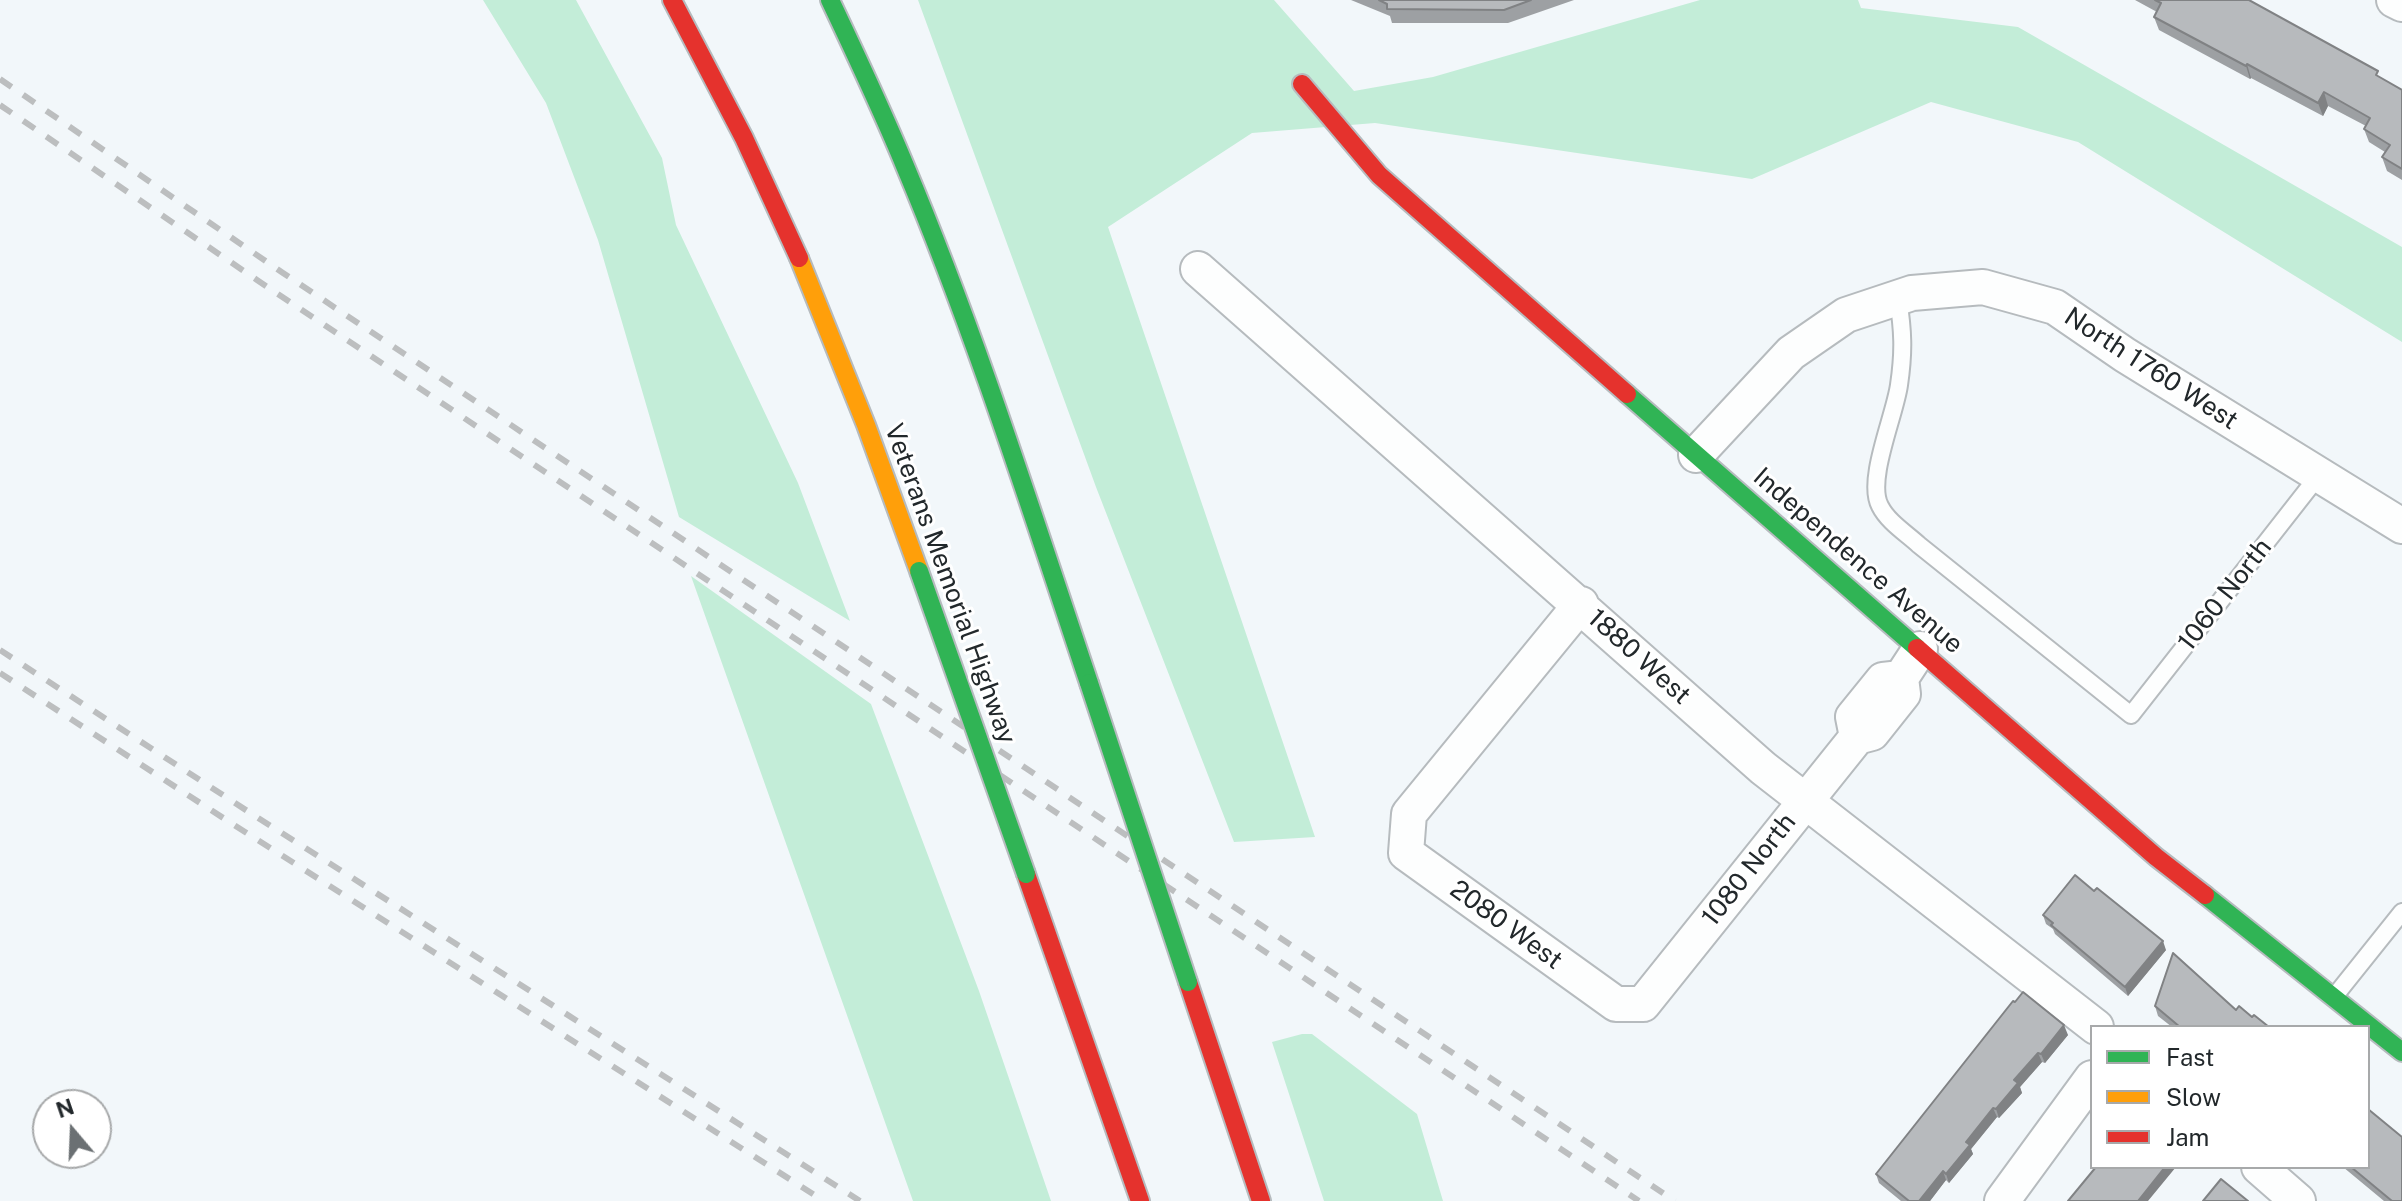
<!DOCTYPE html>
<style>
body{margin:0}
#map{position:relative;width:2402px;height:1201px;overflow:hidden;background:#f2f7fa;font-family:"Public Sans",sans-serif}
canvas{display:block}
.legend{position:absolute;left:2090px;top:1025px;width:280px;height:144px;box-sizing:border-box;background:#fff;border:2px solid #a7a9aa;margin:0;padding:10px 14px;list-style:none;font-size:24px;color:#22282b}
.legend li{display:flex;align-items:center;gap:16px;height:40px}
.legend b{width:40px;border:2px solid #a7a9aa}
.north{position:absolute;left:32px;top:1089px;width:80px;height:80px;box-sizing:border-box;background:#fff;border:2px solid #a7a9aa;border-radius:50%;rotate:341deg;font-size:22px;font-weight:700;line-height:32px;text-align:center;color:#22282b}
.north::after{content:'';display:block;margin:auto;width:28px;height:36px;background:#6b7073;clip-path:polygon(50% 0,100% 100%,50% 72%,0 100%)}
</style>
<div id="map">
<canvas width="2402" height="1201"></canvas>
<ul class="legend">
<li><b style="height:10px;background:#30b455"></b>Fast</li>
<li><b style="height:10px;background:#ff9f0a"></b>Slow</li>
<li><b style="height:10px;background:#e5322d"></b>Jam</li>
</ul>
<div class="north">N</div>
</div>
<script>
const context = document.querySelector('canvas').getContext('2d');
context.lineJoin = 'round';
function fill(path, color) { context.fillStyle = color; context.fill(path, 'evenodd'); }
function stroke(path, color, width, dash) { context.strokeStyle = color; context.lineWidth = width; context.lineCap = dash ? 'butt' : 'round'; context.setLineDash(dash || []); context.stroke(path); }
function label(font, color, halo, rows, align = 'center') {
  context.font = font + ' "Public Sans",sans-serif'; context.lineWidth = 6; context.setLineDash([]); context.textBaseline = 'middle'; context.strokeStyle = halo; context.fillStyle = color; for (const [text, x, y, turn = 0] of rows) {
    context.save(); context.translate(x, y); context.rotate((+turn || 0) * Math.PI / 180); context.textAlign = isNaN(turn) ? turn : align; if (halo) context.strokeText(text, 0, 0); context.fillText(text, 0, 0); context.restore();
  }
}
fill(new Path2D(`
 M483,0h93l86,158 14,67 122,258 52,138 -171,-104 -81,-277 -52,-137z
 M918,0h356l80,91 79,-14 267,-77h158l3,8 157,19 384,220v95l-324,-200 -147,-40 -179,77 -377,-56 -123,10 -144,94 207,610 -81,5 -138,-355z
 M691,576l180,128 108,287 72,210h-138z
 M1302,1034h10l105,80 26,87h-119l-52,-159z`), '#c3edd8');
const lane = new Path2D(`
 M1898,298c5,33 6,53 1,87 -4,30 -33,95 -19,121 8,16 26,27 39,39l212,170 188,-240
 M2334,997l68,-85`);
const street = new Path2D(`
 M2394,0l8,4
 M1198,269l565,499 333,259
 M1696,455l95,-102 55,-38 66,-22 71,-6 72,20 70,48 277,171
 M1581,604l-172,210 -3,39 210,151h27l214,-267 15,-4 31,-39 -2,-16 19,-29
 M1857,737l-4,-20 30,-37 18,-2
 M2259,1167l39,34
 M2002,1201l90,-123`);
const fast = new Path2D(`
 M830,0c26,55 52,110 75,166 71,169 126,344 184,517
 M1627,394l290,254
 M2205,895l197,157`);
const slow = new Path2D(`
 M799,258l67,167 53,146`);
const jam = new Path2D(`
 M672,0l72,138 55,120
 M1302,84l77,91 248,219
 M1917,648l239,209 49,38
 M1026,874l114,327
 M1188,982l73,219`);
stroke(lane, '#b6bbbe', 20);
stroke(street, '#b6bbbe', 38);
stroke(fast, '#b6bbbe', 22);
stroke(slow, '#b6bbbe', 22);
stroke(jam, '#b6bbbe', 22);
stroke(lane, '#fdfefe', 16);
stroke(street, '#fdfefe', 34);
stroke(fast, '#30b455', 18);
stroke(slow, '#ff9f0a', 18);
stroke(jam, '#e5322d', 18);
stroke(new Path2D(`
 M0,79l283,194 1392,928
 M0,105l257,175 1382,921
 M0,650l252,164 608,387
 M0,673l231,150 593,378`), '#bcbebf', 6, [14, 14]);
const fastBridge = new Path2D(`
 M919,571l107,303
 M1089,683l99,299`);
stroke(fastBridge, '#b6bbbe', 22, []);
stroke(fastBridge, '#30b455', 18);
fill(new Path2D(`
 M1351,0h223l-66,23h-116l-2,-7z
 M2135,0h114l153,90v90l-15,-9 -5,-14 3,-5 -16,-10 -5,-13 2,-3 -38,-20 -5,10 -72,-38 -1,1 -91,-49 -5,-13 3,-5z
 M2043,915l123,35 -38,46 -73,-62 -2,-5 -7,-5z
 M2013,1001l55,34 -23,28 -3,-1 -22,25 2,6 -23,25 -2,-1 -26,32 2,5 -24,29 -3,-3 -16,21h-29l-22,-18 -3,-9z
 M2155,1006l81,4 16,7 17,10h-97l-14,-11z
 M2343,1167h25l34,34h-18z`), '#9da0a3');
fill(new Path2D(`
 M2247,64l4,14 -1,1 -4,-13z
 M2324,92l4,14 -5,10 -5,-13z
 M2163,941l3,9 -38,46 -3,-9z
 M2064,1025l4,10 -23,28 -4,-9z
 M2038,1053l4,9 -22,25 2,6 -23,25 -3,-9 18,-29z
 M1993,1108l4,9 -26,32 2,5 -24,29 -3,-9 20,-32z
 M2165,1167h11l-28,34h-10z
 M1943,1171l3,9 -16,21h-11z`), '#808284');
const building = new Path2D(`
 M1379,0h152l-27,10 -117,-1v-5z
 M2155,0h94l129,71 -2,4 26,15v79l-20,-12 8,-12 -26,-16 6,-11 -46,-26 -6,11 -71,-39 -1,2 -92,-49 7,-14z
 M2075,875l19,16 3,-3 66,53 -38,46 -74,-62 2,-2 -10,-8z
 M2173,953l63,57 3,-4 13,11 2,-2 15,12h-89l-25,-21z
 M2023,992l41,33 -23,29 -3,-1 -24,27 4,3 -22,26 -3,-1 -27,34 4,3 -24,29 -3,-3 -24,30h-10l-33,-27 137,-173 2,1z
 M2368,1109l34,28v64h-10l-41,-34h17z
 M2096,1167h69l-27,34h-70z
 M2221,1179l27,22h-45z`);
fill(building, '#b7babd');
stroke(building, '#808284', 2);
label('26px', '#22282b', '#fff', [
 ["North 1760 West",2151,369,33],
 ["Independence Avenue",1858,561,41],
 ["Veterans Memorial Highway",950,584,70],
 ["1060 North",2225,595,-52],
 ["1880 West",1639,657,42],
 ["1080 North",1749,870,-52],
 ["2080 West",1506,925,36]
]);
</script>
